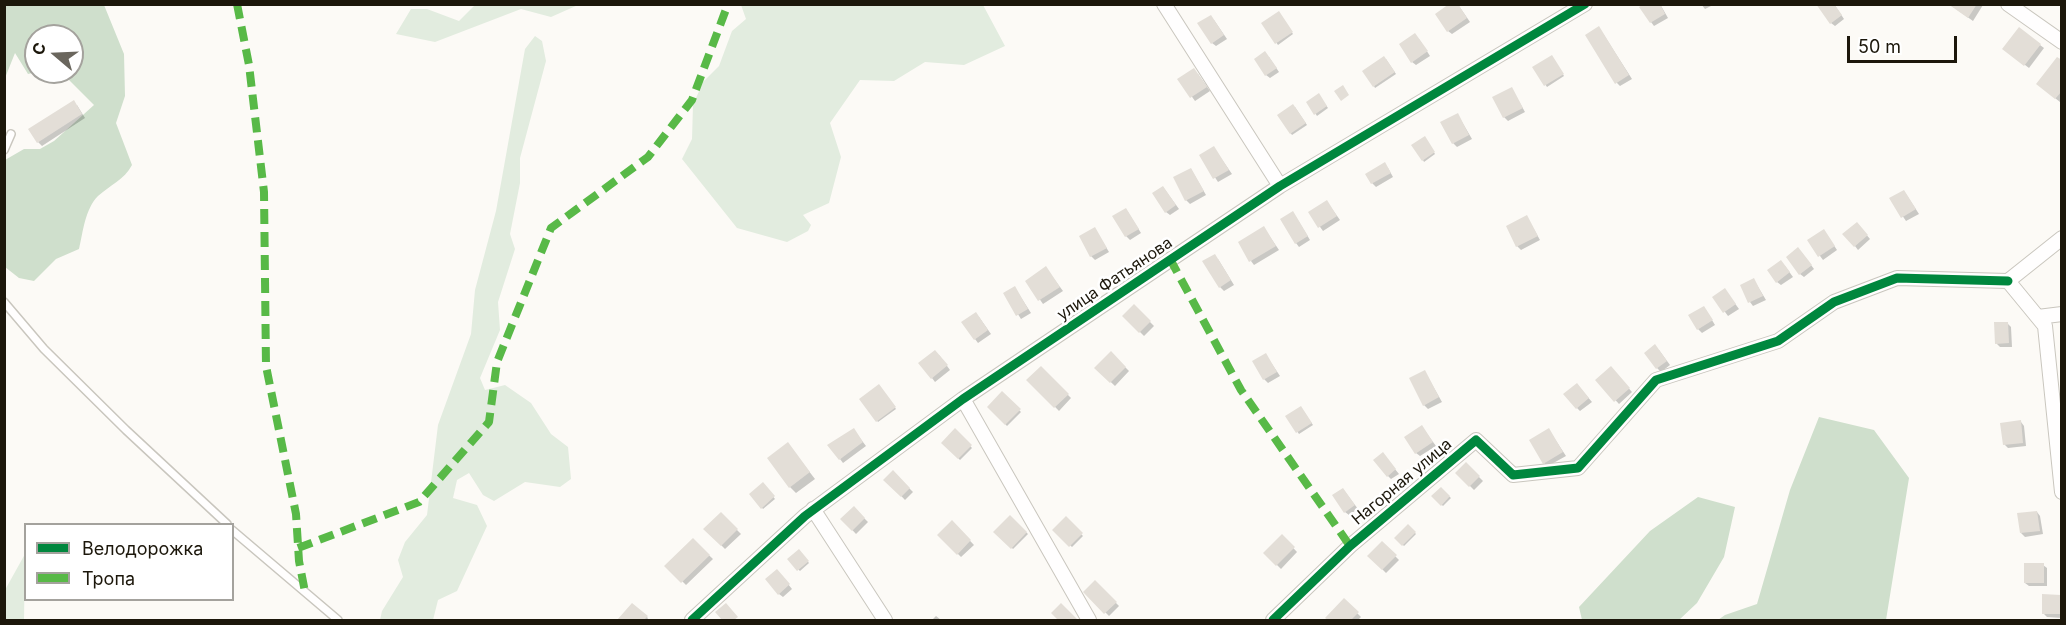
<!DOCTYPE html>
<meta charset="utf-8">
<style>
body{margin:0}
#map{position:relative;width:2066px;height:625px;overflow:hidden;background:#fcfaf6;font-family:Inter,sans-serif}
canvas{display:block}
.frame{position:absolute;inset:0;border:6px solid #1c170b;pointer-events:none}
.legend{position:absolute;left:24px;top:523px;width:210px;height:78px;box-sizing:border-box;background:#fff;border:2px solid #a4a29d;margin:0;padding:8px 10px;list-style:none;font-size:18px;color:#1c170b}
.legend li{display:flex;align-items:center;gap:12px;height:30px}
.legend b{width:30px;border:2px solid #a4a29d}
.north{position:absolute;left:24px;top:24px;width:60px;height:60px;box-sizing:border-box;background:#fff;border:2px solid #a4a29d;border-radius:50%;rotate:289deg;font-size:16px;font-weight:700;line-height:24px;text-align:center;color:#1c170b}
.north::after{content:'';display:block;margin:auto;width:21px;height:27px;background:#6a665d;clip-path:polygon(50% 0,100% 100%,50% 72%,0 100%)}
.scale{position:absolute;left:1847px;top:36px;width:110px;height:27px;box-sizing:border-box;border:3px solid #1c170b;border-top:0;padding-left:8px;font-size:18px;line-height:21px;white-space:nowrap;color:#1c170b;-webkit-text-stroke:4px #fff;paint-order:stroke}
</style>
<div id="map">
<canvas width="2066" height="625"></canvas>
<div class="frame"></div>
<ul class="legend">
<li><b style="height:8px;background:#00873e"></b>Велодорожка</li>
<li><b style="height:8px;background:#58b947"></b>Тропа</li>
</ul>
<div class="north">С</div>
<div class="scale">50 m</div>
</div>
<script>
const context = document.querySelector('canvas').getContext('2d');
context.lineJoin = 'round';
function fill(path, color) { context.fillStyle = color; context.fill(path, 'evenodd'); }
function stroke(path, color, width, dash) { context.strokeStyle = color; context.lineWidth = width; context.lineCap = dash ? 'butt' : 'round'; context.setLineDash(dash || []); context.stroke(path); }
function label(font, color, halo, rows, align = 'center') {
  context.font = font + ' Inter,sans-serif'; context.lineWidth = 5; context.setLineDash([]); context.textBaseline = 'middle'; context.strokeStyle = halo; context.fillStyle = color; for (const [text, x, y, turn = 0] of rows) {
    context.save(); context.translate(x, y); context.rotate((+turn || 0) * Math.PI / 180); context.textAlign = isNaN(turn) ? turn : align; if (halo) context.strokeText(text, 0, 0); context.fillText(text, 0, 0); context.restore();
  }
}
fill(new Path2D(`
 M475,5l2,-1 101,1 -27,12 -30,-8 -86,33 -39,-8 15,-25h16l32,12z
 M741,5h242l22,41 -41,19 -39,-3 -31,19 -34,-1 -30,43 11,34 -12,46 -26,12 8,10 -3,6 -21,11 -50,-14 -55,-69 10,-20 1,-34 10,-23 16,-16 13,-35 14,-12z
 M535,36l7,5 4,20 -26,97v25l-10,51 5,15 -17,53 2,28 -20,48 5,12 20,-5 26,18 20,31 17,13 3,32 -11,8 -35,-5 -31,19 -11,-6 -14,-22 -12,7 -4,18 24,7 10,21 -30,65 -19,9 -5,20h-53l2,-9 21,-34 -5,-17 7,-18 22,-27 11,-90 33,-91 4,-44 21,-79 29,-162z
 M25,554l-1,66h-19v-30z`), '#e2ecdf');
fill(new Path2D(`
 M5,4l99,1 20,49 1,42 -9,27 16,42c-8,15 -22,20 -34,31 -13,13 -15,36 -19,53l-23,10 -22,22 -15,-3 -14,-11v-107l19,-11h16l14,-8 40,-36 -33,-33h11v-36h-36l1,36 -9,2 -13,-21 -10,25z
 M1819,417l55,13 35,48 -23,142h-168l7,-5 32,-11 33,-114z
 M1698,497l37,10 -11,50 -27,46 -18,17h-97l-3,-13 71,-76z`), '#cfdfcc');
fill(new Path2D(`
 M1660,4l8,14 -14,8 -3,-4z
 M1701,4h14l-10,5z
 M1834,4l10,15 -9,7 -4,-3z
 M1949,4h34v1l-10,16z
 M1459,6l11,16 -18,12 -4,-3z
 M1280,15l13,19 -15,11 -15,-21z
 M1214,20l13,19 -11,7 -4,-3z
 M1602,32l30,47 -12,7 -3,-3z
 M1419,39l11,17 -14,9 -4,-3z
 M2040,45l4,3 -15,20 -21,-16z
 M1269,57l10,15 -9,6 -4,-3z
 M1553,58l11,18 -17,11 -13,-19z
 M1386,59l10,15 -21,14 -1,-2z
 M2062,62v37l-2,3 -19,-15z
 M1198,74l12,17 -15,10 -15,-21z
 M1512,89l13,23 -17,9 -4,-4z
 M1320,97l8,11 -11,8 -9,-14z
 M77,105l8,13 -43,28 -4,-4z
 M1295,107l12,18 -15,10 -13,-19z
 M1458,115l14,24 -15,8 -4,-4z
 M1426,140l9,14 -11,8 -1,-2z
 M1214,148l18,26 -14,8 -17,-26z
 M1388,168l5,9 -17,10 -4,-4z
 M1191,169l15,26 -16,9 -4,-4z
 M1163,187l16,22 -9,6 -4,-3z
 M1904,191l15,23 -13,7 -15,-22z
 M1330,206l10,14 -17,11 -13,-18z
 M1126,209l15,24 -11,7 -4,-4z
 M1296,217l14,23 -11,7 -3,-4z
 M1527,217l13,23 -19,10 -4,-4z
 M1860,227l10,12 -12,11 -3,-4z
 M1264,228l15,22 -25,15 -3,-4z
 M1095,229l14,23 -14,8 -4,-4z
 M1827,235l10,15 -14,10 -14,-19z
 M1802,253l12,16 -10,8 -4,-3z
 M1218,259l16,26 -10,6 -4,-4z
 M1785,266l8,11 -12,8 -4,-3z
 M1046,268l17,23 -20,13 -16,-23z
 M1754,280l12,20 -13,6 -3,-4z
 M1015,288l16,25 -10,6 -16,-25z
 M1728,294l11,15 -11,7 -14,-19z
 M1134,306l20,20 -10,10 -20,-20z
 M1704,307l11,18 -13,8 -4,-4z
 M979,317l12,17 -13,9 -3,-4z
 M2007,323l4,4 1,20h-12l-4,-4z
 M1659,350l11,15 -9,7 -4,-4z
 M1111,353l18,18 -14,15 -19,-18z
 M939,355l11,15 -15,12 -3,-4z
 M1266,355l14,21 -12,7 -4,-4z
 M1041,368l30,30 -12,13 -30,-31z
 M1611,368l21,24 -13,12 -22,-24z
 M1425,372l17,30 -14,7 -4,-4z
 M879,386l17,23 -18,13 -17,-22z
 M1581,389l11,13 -12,9 -3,-3z
 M1002,393l19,19 -14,14 -18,-19z
 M1302,409l11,16 -14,9 -12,-17z
 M2021,422l3,4 2,20 -18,2 -4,-4z
 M955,430l17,18 -12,12 -17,-18z
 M1549,430l17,26 -18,10 -4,-3z
 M1425,431l11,15 -16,10 -4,-3z
 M857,434l9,12 -23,17 -3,-4z
 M788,444l27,35 -19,14 -6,-6z
 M1386,458l13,16 -8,5 -3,-3z
 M1466,464l17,17 -9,9 -17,-17z
 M893,472l20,20 -8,8 -19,-20z
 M763,484l12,15 -12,10 -12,-15z
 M1343,489l15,20 -9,6 -4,-3z
 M1441,489l10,9 -8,8 -10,-10z
 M854,508l14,14 -12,12 -14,-15z
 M2037,512l3,4 3,18 -18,3 -4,-4z
 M721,514l20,20 -16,15 -20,-20z
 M1010,517l18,17 -15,15 -17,-17z
 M1066,519l17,17 -11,11 -18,-17z
 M952,522l22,23 -13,12 -22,-22z
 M1408,526l8,8 -12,12 -8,-8z
 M1282,536l15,16 -16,17 -16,-16z
 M693,540l20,19 -27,26 -19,-19z
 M1382,543l17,17 -13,13 -17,-17z
 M799,551l10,12 -9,8 -11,-11z
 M2043,565l4,3v18h-18l-4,-3z
 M780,574l12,15 -9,8 -4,-3z
 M1095,582l24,24 -10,10 -24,-24z
 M2060,596l2,22 -15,-1 -3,-3z
 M1344,600l17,17 -3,3h-28l-3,-2z
 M632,605l16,13 -1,2h-27z
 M936,616l5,4h-9z`), '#0003');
fill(new Path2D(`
 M1449,4h9l9,14 -20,14 -12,-18z
 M1643,4h17l5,10 -15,9 -11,-16z
 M1816,4h18l8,11 -12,9z
 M1948,4h29l-9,14z
 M1279,11l14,21 -18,12 -14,-21z
 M1211,15l13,20 -13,9 -14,-21z
 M1599,26l30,49 -14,9 -30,-49z
 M2019,27l22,17 -17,22 -22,-17z
 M1415,33l13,18 -17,12 -12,-19z
 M1265,51l12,17 -12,8 -11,-17z
 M1552,55l12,19 -20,12 -12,-19z
 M1384,56l11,16 -22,15 -11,-16z
 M2057,57l5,3v31l-7,8 -19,-15z
 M1194,68l13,19 -17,11 -13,-19z
 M1343,85l6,10 -8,6 -7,-10z
 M1512,87l11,21 -20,10 -11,-21z
 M1319,93l8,13 -13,9 -8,-13z
 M74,100l8,14 -45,29 -9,-14z
 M1293,104l13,19 -16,11 -13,-19z
 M1458,113l11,22 -17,9 -12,-22z
 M1425,136l10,16 -13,9 -11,-16z
 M1214,146l15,24 -16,9 -14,-24z
 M1385,162l6,11 -20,11 -6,-10z
 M1191,168l13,23 -19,10 -12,-24z
 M1163,186l13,19 -11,8 -13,-20z
 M1904,190l12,19 -15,9 -12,-20z
 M1327,200l10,16 -19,12 -10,-16z
 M1126,208l13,21 -14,8 -13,-21z
 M1293,211l15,25 -13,8 -15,-25z
 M1527,215l11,21 -22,11 -10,-21z
 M1857,222l11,13 -14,12 -12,-13z
 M1264,226l12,20 -27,16 -11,-20z
 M1095,227l12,21 -17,9 -11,-21z
 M1824,229l11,17 -17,11 -11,-17z
 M1798,247l14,18 -13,10 -13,-18z
 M1215,254l16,26 -12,8 -17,-27z
 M1781,260l9,12 -14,11 -9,-13z
 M1046,266l14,21 -22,14 -13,-20z
 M1754,278l9,18 -15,7 -8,-18z
 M1015,286l13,23 -12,7 -13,-23z
 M1725,288l11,16 -13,9 -11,-16z
 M1134,304l17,17 -12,12 -17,-17z
 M1704,306l9,14 -16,10 -9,-15z
 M976,312l12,18 -14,10 -13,-18z
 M1994,322h14l1,21 -14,1z
 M1655,344l12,17 -11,8 -12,-16z
 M935,350l13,15 -17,14 -13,-16z
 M1111,351l15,16 -16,16 -16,-15z
 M1266,353l11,19 -14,8 -11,-19z
 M1041,366l28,28 -15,14 -28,-28z
 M1611,366l19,22 -16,14 -19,-22z
 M1425,370l14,27 -16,9 -14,-28z
 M1577,383l12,15 -13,11 -13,-15z
 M879,384l17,23 -20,15 -17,-23z
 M1002,391l19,18 -16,16 -18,-18z
 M1301,406l11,17 -16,10 -11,-17z
 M2021,420l2,23 -20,2 -3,-22z
 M1422,425l11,17 -18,12 -11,-17z
 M854,428l9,14 -24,18 -12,-15z
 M955,428l17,17 -14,14 -17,-16z
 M1549,428l14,24 -20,12 -14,-24z
 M788,442l22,30 -21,16 -22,-30z
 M1383,452l13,17 -9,8 -14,-17z
 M1466,462l14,14 -11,11 -14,-14z
 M893,470l17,18 -9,9 -18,-17z
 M763,482l12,14 -14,13 -12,-15z
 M1441,487l9,9 -9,10 -10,-10z
 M1343,488l12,17 -11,8 -12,-18z
 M854,506l11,12 -13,13 -12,-12z
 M2037,511l3,20 -20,2 -3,-20z
 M721,512l17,17 -17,17 -18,-17z
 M1010,515l17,17 -16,17 -18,-17z
 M1066,516l17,17 -14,14 -17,-17z
 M952,520l19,20 -14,15 -20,-20z
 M1408,524l8,8 -14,14 -8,-8z
 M1282,534l13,13 -19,19 -13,-13z
 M693,538l17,17 -29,28 -17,-17z
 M1382,541l15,14 -15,15 -15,-14z
 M799,549l10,12 -12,10 -10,-12z
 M2024,563h20v20h-20z
 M777,569l13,15 -12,11 -13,-16z
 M1095,580l22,22 -13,12 -21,-22z
 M2042,594l19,1v19h-19z
 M1344,598l15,14 -8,8h-23l-3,-2z
 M632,603l16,13 -4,4h-27z
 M726,603l12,14 -4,3h-12l-7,-8z
 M1061,603l16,16 -1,1h-18l-7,-7z`), '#e3ded7');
const service = new Path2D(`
 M4,150l7,-16
 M4,302l40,47 82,81 101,94
 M232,530l106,90`);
const minor = new Path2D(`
 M1164,4l116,182
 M2008,4l54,38
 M2008,281l37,45 17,166
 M2008,281l54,-43
 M2038,317l24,-3
 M963,399l126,221
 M813,509l72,111
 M692,620l113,-104 158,-117 317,-213 305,-182
 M1273,620l77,-74 126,-106 37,35 65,-7 78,-88 122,-39 56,-39 63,-24 111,3`);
stroke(service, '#c9c6be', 10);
stroke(minor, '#c9c6be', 16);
stroke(service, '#fffefe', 7);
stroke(minor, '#fffefe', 14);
stroke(new Path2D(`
 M237,4l12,61 15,127 2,174 30,148 3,47 6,31
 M1170,259l71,131 109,156
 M298,548l121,-46 70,-80 8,-60 54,-134 97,-71 44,-57 36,-96`), '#58b947', 8, [15, 8]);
stroke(new Path2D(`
 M692,620l113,-104 158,-117 317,-213 305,-182
 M1273,620l77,-74 126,-106 37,35 65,-7 78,-88 122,-39 56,-39 63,-24 111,3`), '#00873e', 9);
label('16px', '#1c170b', '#fff', [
 ["улица Фатьянова",1115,279,-34],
 ["Нагорная улица",1402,482,-40]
]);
</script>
